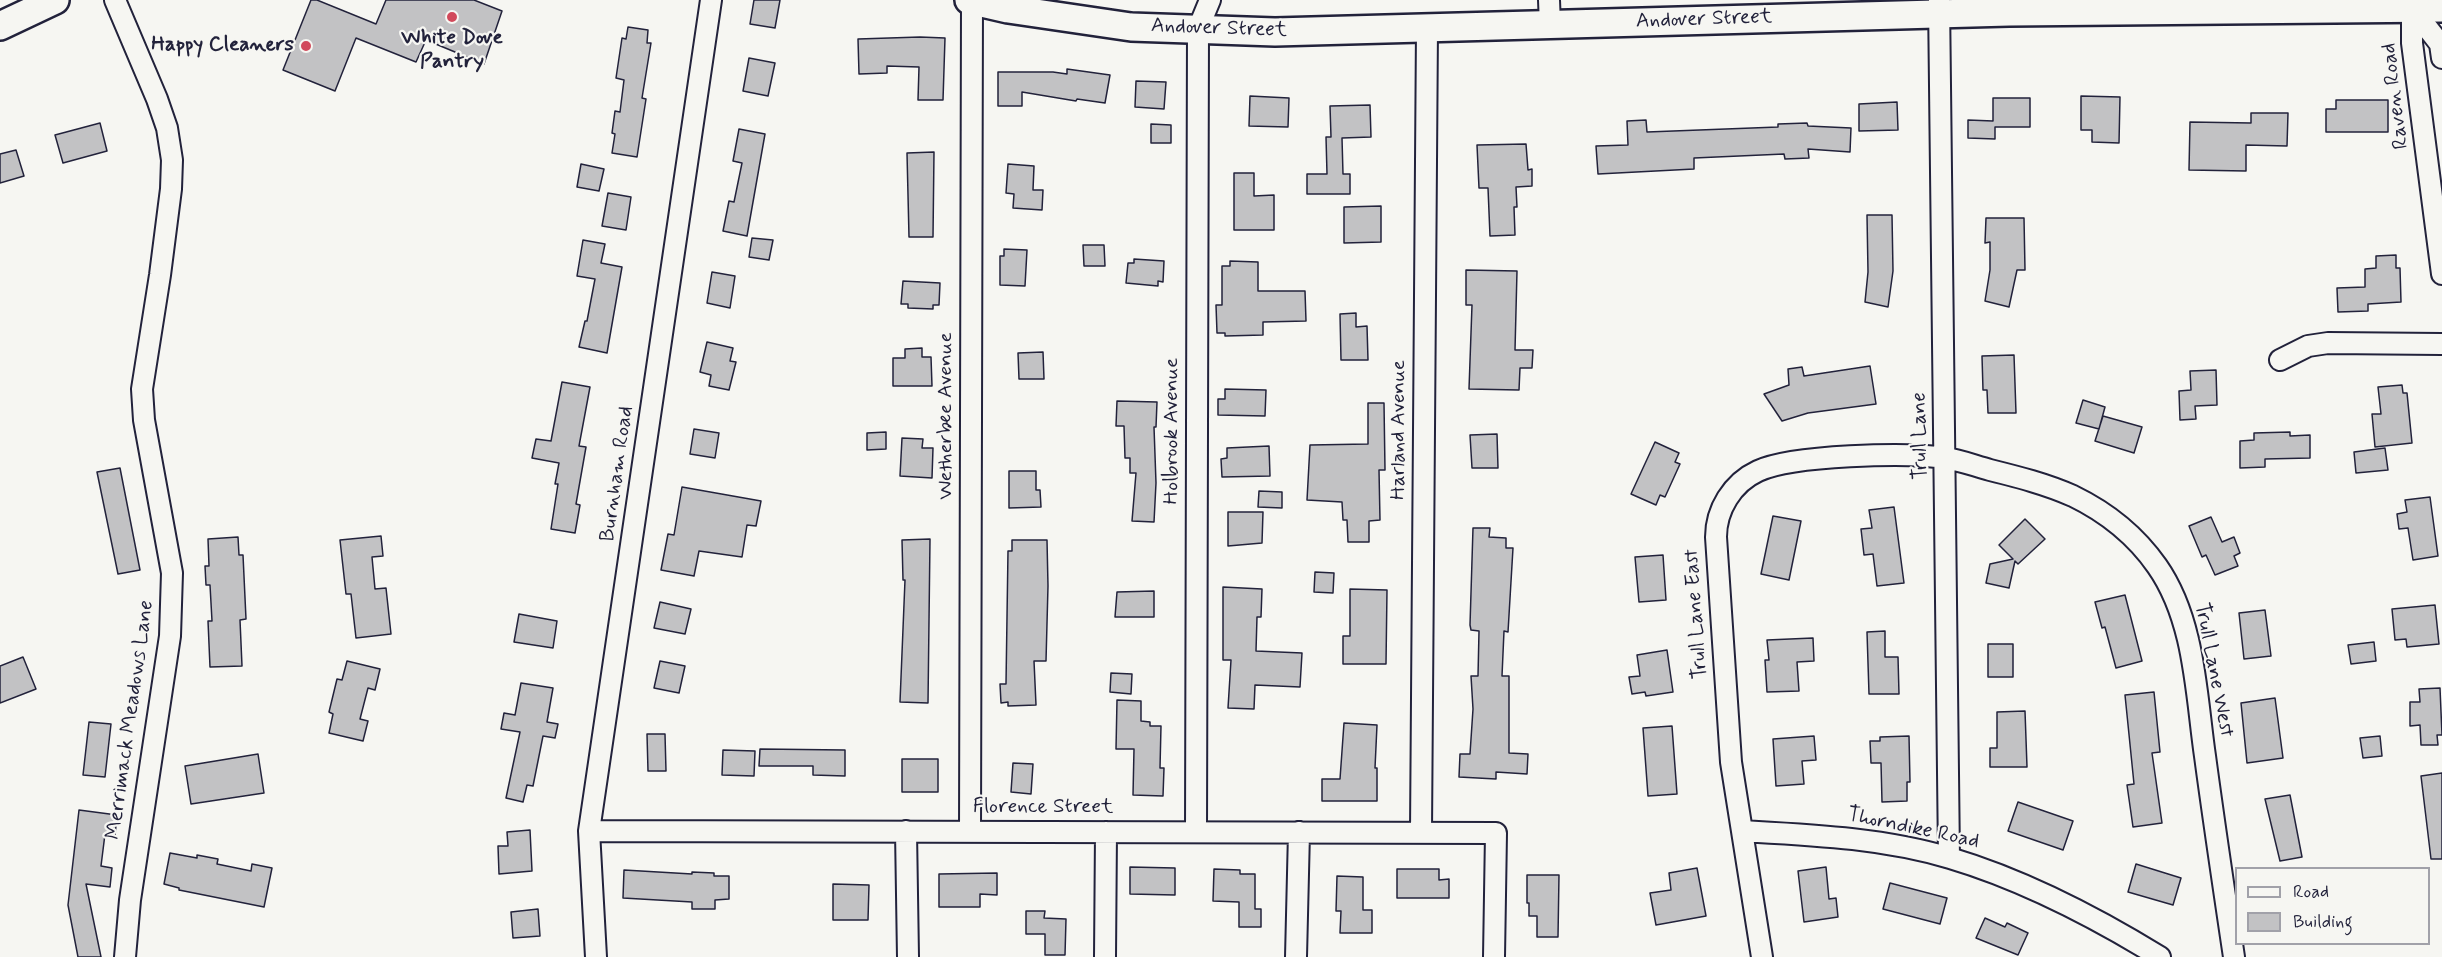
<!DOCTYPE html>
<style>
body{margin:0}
#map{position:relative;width:2442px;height:957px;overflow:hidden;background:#f6f6f2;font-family:Mynerve,sans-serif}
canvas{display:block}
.legend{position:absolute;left:2235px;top:867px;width:195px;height:78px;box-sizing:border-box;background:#f6f6f2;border:2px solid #a1a1a9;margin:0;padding:8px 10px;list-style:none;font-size:18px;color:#22223b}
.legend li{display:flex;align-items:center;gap:12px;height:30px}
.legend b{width:30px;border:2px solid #a1a1a9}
</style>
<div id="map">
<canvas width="2442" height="957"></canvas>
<ul class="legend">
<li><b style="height:8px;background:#f6f6f2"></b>Road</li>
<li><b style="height:16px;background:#c2c2c4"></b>Building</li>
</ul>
</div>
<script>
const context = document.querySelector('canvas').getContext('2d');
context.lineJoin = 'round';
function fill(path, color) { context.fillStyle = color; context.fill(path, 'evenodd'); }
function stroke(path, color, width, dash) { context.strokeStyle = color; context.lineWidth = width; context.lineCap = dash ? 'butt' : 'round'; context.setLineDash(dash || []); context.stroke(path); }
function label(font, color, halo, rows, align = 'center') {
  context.font = font + ' Mynerve,sans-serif'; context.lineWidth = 4.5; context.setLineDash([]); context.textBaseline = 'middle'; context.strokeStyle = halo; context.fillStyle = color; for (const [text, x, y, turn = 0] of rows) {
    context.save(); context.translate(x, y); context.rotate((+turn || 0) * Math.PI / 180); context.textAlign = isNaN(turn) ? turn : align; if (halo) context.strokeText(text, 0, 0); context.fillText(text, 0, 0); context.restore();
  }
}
const building = new Path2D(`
 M311,0h6l59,24 10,-24h88l28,11 -18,53 -58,-24 -10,22 -60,-24 -21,53 -52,-21z
 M754,0h26l-5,28 -25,-4z
 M628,27l20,3 -1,13h4l-9,55 4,1 -9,58 -25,-4 3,-19 -3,-1 3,-22 5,1 4,-32 -8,-2 6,-40 4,1z
 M920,37l25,1 -2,62h-25l1,-33 -32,-1v7l-28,1 -1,-35z
 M749,58l26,5 -7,33 -25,-5z
 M1067,69l43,6 -5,28 -28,-4 -1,2 -54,-9v14h-24v-34h55l14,2z
 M1136,81l30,1 -2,27 -29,-2z
 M1250,96l39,2 -1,29 -39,-1z
 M2081,96l39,1 -1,46 -27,-1v-12h-11z
 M1993,98h37v29h-35v12l-27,-1v-18l25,1z
 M2336,100h52v32h-62v-23h10z
 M1897,102l1,28 -39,1v-27z
 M1370,105l1,32 -29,1 1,36h7v20h-43v-20h20l-1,-37h5l-1,-31z
 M2251,113h37l-1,33 -41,-1v26l-57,-1 1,-48 61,1z
 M1646,120l1,12 131,-5v-3l29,-1 1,3 43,2 -1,24 -42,-3 1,9 -24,1 -1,-5 -90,4v11l-96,5 -2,-28 32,-1 -1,-24z
 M100,123l7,28 -44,12 -8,-28z
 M1151,124l20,1v18h-20z
 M739,129l26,5 -18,102 -24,-5 6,-30 5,1 8,-39 -9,-2z
 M1526,144l2,26 4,-1v17l-16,1 1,20h-3l1,28 -25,1 -2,-48h-9l-2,-43z
 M16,150l8,26 -24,7v-29z
 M934,152l-1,85h-24l-2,-84z
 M581,164l23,5 -5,22 -22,-4z
 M1008,164l26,2 -1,24h10l-1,20 -29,-2 1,-14 -8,-1z
 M1234,173h20v23l20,-1v35h-40z
 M608,193l23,4 -5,33 -24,-4z
 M1381,206v36l-37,1v-36z
 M1867,215h25l1,56 -5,36 -23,-5 3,-30z
 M1986,218h38l1,52h-8l-8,37 -24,-6 5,-31v-28l-5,1z
 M752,238l21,2 -4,20 -20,-3z
 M583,240l22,4 -4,19 21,4 -15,86 -28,-6 6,-26h2l8,-42 -18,-3z
 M1083,245h21l1,21h-21z
 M1004,249l23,1 -2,36 -25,-1v-29h4z
 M2396,255v13h4l1,34 -33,2v7l-30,1 -1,-24 28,-1v-18l11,-1v-12z
 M1134,259l30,2 -1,21 -5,-1v5l-32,-3 2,-20h6z
 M1230,261l28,1v29h47l1,30 -43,1v13l-38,1v-3h-8l-1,-28h6v-39h8z
 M1466,270l51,1 -2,79h18l-1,18h-12l-1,22 -50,-1 3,-84h-6z
 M712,272l23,4 -5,32 -23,-5z
 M903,281l37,2 -1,22h-6v4l-25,-1v-4h-7z
 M1356,313v14l11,-1 1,34h-27l-1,-46z
 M707,342l26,6 -3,13 6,1 -7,28 -20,-4 2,-11 -11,-3z
 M922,348v9h9l1,29h-39v-28h12v-9z
 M1043,352l1,27h-25l-1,-26z
 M2014,355l2,58h-28l-1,-23h-4l-1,-34z
 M1870,366l6,38 -68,9 -26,8 -18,-27 25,-9 -1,-16 14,-2 2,9z
 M2216,370l1,35 -22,1 1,13 -16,1 -1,-29 12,-1 -1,-19z
 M562,382l28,5 -11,59 7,1 -10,57 4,1 -5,28 -24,-4 7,-45h-3l4,-21 -27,-5 4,-19 15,2z
 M2402,385l1,8h4l5,50 -37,4 -3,-33h9l-3,-27z
 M1225,389l41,1 -1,26 -47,-1v-16h7z
 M2083,400l22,7 -6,22 -23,-6z
 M1117,401l40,1 -1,25h-2l2,56 -2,39 -22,-1 4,-48h-6v-15h-5l-1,-32h-8z
 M1368,403h16l1,67h-6l1,50 -11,1v21h-21l-1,-22h-4l-1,-18 -35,-2 3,-55 58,-1z
 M2103,416l39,11 -8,26 -39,-12z
 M694,429l25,4 -4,25 -25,-4z
 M886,432v17l-19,1v-17z
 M2290,432v4l20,-1v23l-45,1v8l-25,1v-27l14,-1v-7z
 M1497,434l1,34h-26l-2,-33z
 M902,438l21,1 -1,9h11l-1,30 -32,-2z
 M1655,442l24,11 -4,9 5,2 -15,33 -5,-2 -4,10 -25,-11z
 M1269,446l1,30 -48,1 -1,-18 6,-1v-10z
 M2385,448l3,22 -32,3 -2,-21z
 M120,468l20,102 -22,4 -21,-102z
 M1009,471h27v19h4l1,17 -32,1z
 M682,487l79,14 -5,25 -9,-1 -5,32 -43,-6 -5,25 -33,-6 7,-36 6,1z
 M1259,491l23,1v16l-24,-1z
 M2430,497l8,59 -25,4 -5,-32 -9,1 -2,-15 10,-2 -2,-12z
 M1894,507l10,76 -27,3 -4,-32 -9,1 -3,-26 11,-1 -3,-18z
 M1228,512h35l-1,31 -34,3z
 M1773,516l28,5 -12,59 -28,-6z
 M2211,517l11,25 12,-5 6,16 -6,3 4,10 -23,9 -9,-20 -4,2 -13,-31z
 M2025,519l20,20 -27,25 -3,-3 -6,27 -23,-5 4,-19 23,-5 -14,-14z
 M1473,528h17l-1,9 17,1v10h7l-5,84 -4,-1 -2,45h7v77l19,1 -1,20 -31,-2v7l-37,-2 1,-23h10l3,-45 -2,-33h7l1,-45 -8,-1 -1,-5z
 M381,536l2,20 -11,1 3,32 11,-1 5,46 -35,4 -5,-44h-5l-6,-54z
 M238,537l1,18h4l3,64 -6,1 2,46 -32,1 -2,-46h4l-2,-36h-4l-1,-19h4l-1,-27z
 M930,539l-2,164 -28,-1 5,-122h-2l-1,-40z
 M1012,540h35l1,46 -2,75h-12l2,44 -28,1v-4l-7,1 -1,-19h6l2,-133h4z
 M1663,555l3,45 -27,2 -4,-45z
 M1315,572l19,1 -1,20 -19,-1z
 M1223,587l39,2 -1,28h-4l-1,34 46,2 -2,34 -45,-2 -1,24 -26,-1 3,-48h-8z
 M1350,589l37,1 -1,74h-43v-28h7z
 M1154,591v26h-39l2,-25z
 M2125,595l17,66 -26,7 -11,-41 -3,1 -7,-26z
 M660,602l31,7 -6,25 -31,-6z
 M2435,605l4,39 -32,3 -1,-8 -11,1 -3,-31z
 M2265,610l6,46 -27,3 -5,-46z
 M519,614l38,7 -4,27 -39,-6z
 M1885,631v26h13l1,37h-30l-2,-62z
 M1813,638l1,23 -17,1 2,29 -32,1 -2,-32h4l-2,-20z
 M2374,642l2,19 -25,3 -3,-19z
 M1988,644h25v33h-25z
 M1667,650l6,42 -27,4 -1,-4 -13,2 -3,-17 11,-1 -3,-21z
 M23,657l13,32 -36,14v-37z
 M347,661l33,8 -5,21 -7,-2 -8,31 8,2 -5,20 -34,-8 4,-19 -4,-2 8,-33 5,1z
 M660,661l25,5 -6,27 -25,-5z
 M1111,673l21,1 -1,20 -21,-2z
 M521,683l32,5 -6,34 11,2 -3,14 -12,-2 -10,50 -6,-1 -4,17 -17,-4 14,-66 -19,-3 3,-16 11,2z
 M2440,688l2,47h-5l1,10h-17l-1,-20 -10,1v-24h10l-1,-13z
 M2154,692l6,60 -8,1 10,70 -29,4 -6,-42 7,-1 -9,-89z
 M2275,698l8,60 -36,5 -6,-60z
 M1117,700l24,1v20l9,1v4h11l-1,42h4l-1,28 -30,-1 1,-46h-18z
 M2025,711l2,56h-37v-19h7v-36z
 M89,722l22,2 -6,53 -22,-2z
 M1344,723l33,2 -2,43h2v33h-55v-22h18z
 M1672,726l5,68 -29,2 -5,-68z
 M647,734h18l1,37h-18z
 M1814,736l2,24 -14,1 2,23 -28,2 -3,-47z
 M1909,736l1,46h-3v19l-25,1 -1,-39h-10l-1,-22h10v-4z
 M2380,736l2,20 -19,2 -3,-20z
 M760,749l85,1v26l-32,-1v-9h-54z
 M723,750l32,1 -1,25 -32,-1z
 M258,754l6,39 -73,11 -6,-38z
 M902,759h36v33h-36z
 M1013,763l20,1 -2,30 -20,-2z
 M2442,773v86h-11l-10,-83z
 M2290,795l12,62 -22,4 -15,-62z
 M2018,802l55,19 -10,29 -55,-19z
 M79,810l38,5 -2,21 -10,-2 -4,32 11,2 -2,19 -24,-3 15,73h-23l-10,-52z
 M530,830l2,41 -33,3 -1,-28h10l-1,-14z
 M170,853l27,5v-3l21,4 -1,5 34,7 1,-7 20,4 -8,39 -85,-17v-2l-15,-4z
 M2136,864l45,14 -8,27 -45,-13z
 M1130,867l45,1v27l-45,-1z
 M1826,867l3,32 7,-1 2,19 -34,5 -6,-51z
 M1697,868l9,48 -50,9 -6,-32 21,-3 -2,-17z
 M1214,869l26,1v4h15v35h6v18h-22v-25l-26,-1z
 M1397,869h42v11l10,-1v19h-52z
 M624,870l68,4v-2l22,1v3h15v23l-14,1v9h-23v-7l-69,-4z
 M997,873v22l-17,-1v13h-41v-33z
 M1527,875h32l-1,62h-21v-21h-8v-13h-2z
 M1337,876l26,1v33h9v23h-32l1,-22h-5z
 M1890,883l57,15 -7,26 -57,-15z
 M833,884l36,1 -1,35h-35z
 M538,909l2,27 -27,2 -2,-26z
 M1026,911h19l-1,7 22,1 -1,36h-20v-21h-19z
 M1985,918l20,9 2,-4 21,10 -10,22 -42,-17z`);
fill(building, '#c2c2c4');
stroke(building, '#22223b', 1.5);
const minor = new Path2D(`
 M115,0l42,99 10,29 5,32 -1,29 -11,86 -18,114 2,31 28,153 -2,63 -40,264 -5,57
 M1549,0l1,25
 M1939,0l10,857
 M2412,8v35l30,231
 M2412,8l28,36 2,14
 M2280,360l28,-14 20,-3 114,1
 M589,831l907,2 -2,124
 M906,831l2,126
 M1742,831c70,4 141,7 208,27 74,22 145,59 210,99
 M970,832l2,-831
 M1196,832l2,-803 12,-29
 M1421,832l6,-804
 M596,957l-7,-126 122,-831
 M1105,957l1,-125
 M1296,957l3,-125
 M1762,957l-31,-195 -15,-225c0,-27 16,-54 42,-66 34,-16 149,-19 187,-13 15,2 30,8 45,12 28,7 56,14 83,26 33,16 63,40 84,70 38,54 39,128 48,190 9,67 19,134 29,201`);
const secondary = new Path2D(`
 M969,0l39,9 123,18 144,5 734,-20 433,-4
 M0,26l55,-26`);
stroke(minor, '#22223b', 24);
stroke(secondary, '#22223b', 32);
stroke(minor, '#f6f6f2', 20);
stroke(secondary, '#f6f6f2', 27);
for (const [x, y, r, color] of [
 [452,17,6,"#d1495b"],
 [306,46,6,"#d1495b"]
]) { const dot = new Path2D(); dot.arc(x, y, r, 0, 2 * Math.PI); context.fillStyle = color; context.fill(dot); stroke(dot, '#f6f6f2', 2); }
label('21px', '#22223b', '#f6f6f2', [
 ["Andover Street",1704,20,-2],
 ["Andover Street",1219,29,2],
 ["Raven Road",2396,96,-97],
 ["Wetherbee Avenue",947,416,-90],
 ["Harland Avenue",1400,430,-90],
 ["Holbrook Avenue",1173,431,-90],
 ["Trull Lane",1921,436,-91],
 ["Burnham Road",618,474,-82],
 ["Trull Lane East",1697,614,-94],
 ["Trull Lane West",2213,670,79],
 ["Merrimack Meadows Lane",131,720,-82],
 ["Florence Street",1043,808],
 ["Thorndike Road",1913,829,12]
]);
label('bold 21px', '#22223b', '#f6f6f2', [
 ["White Dove",452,39],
 ["Pantry",452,63],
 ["Happy Cleaners",294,46,"right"]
]);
</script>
